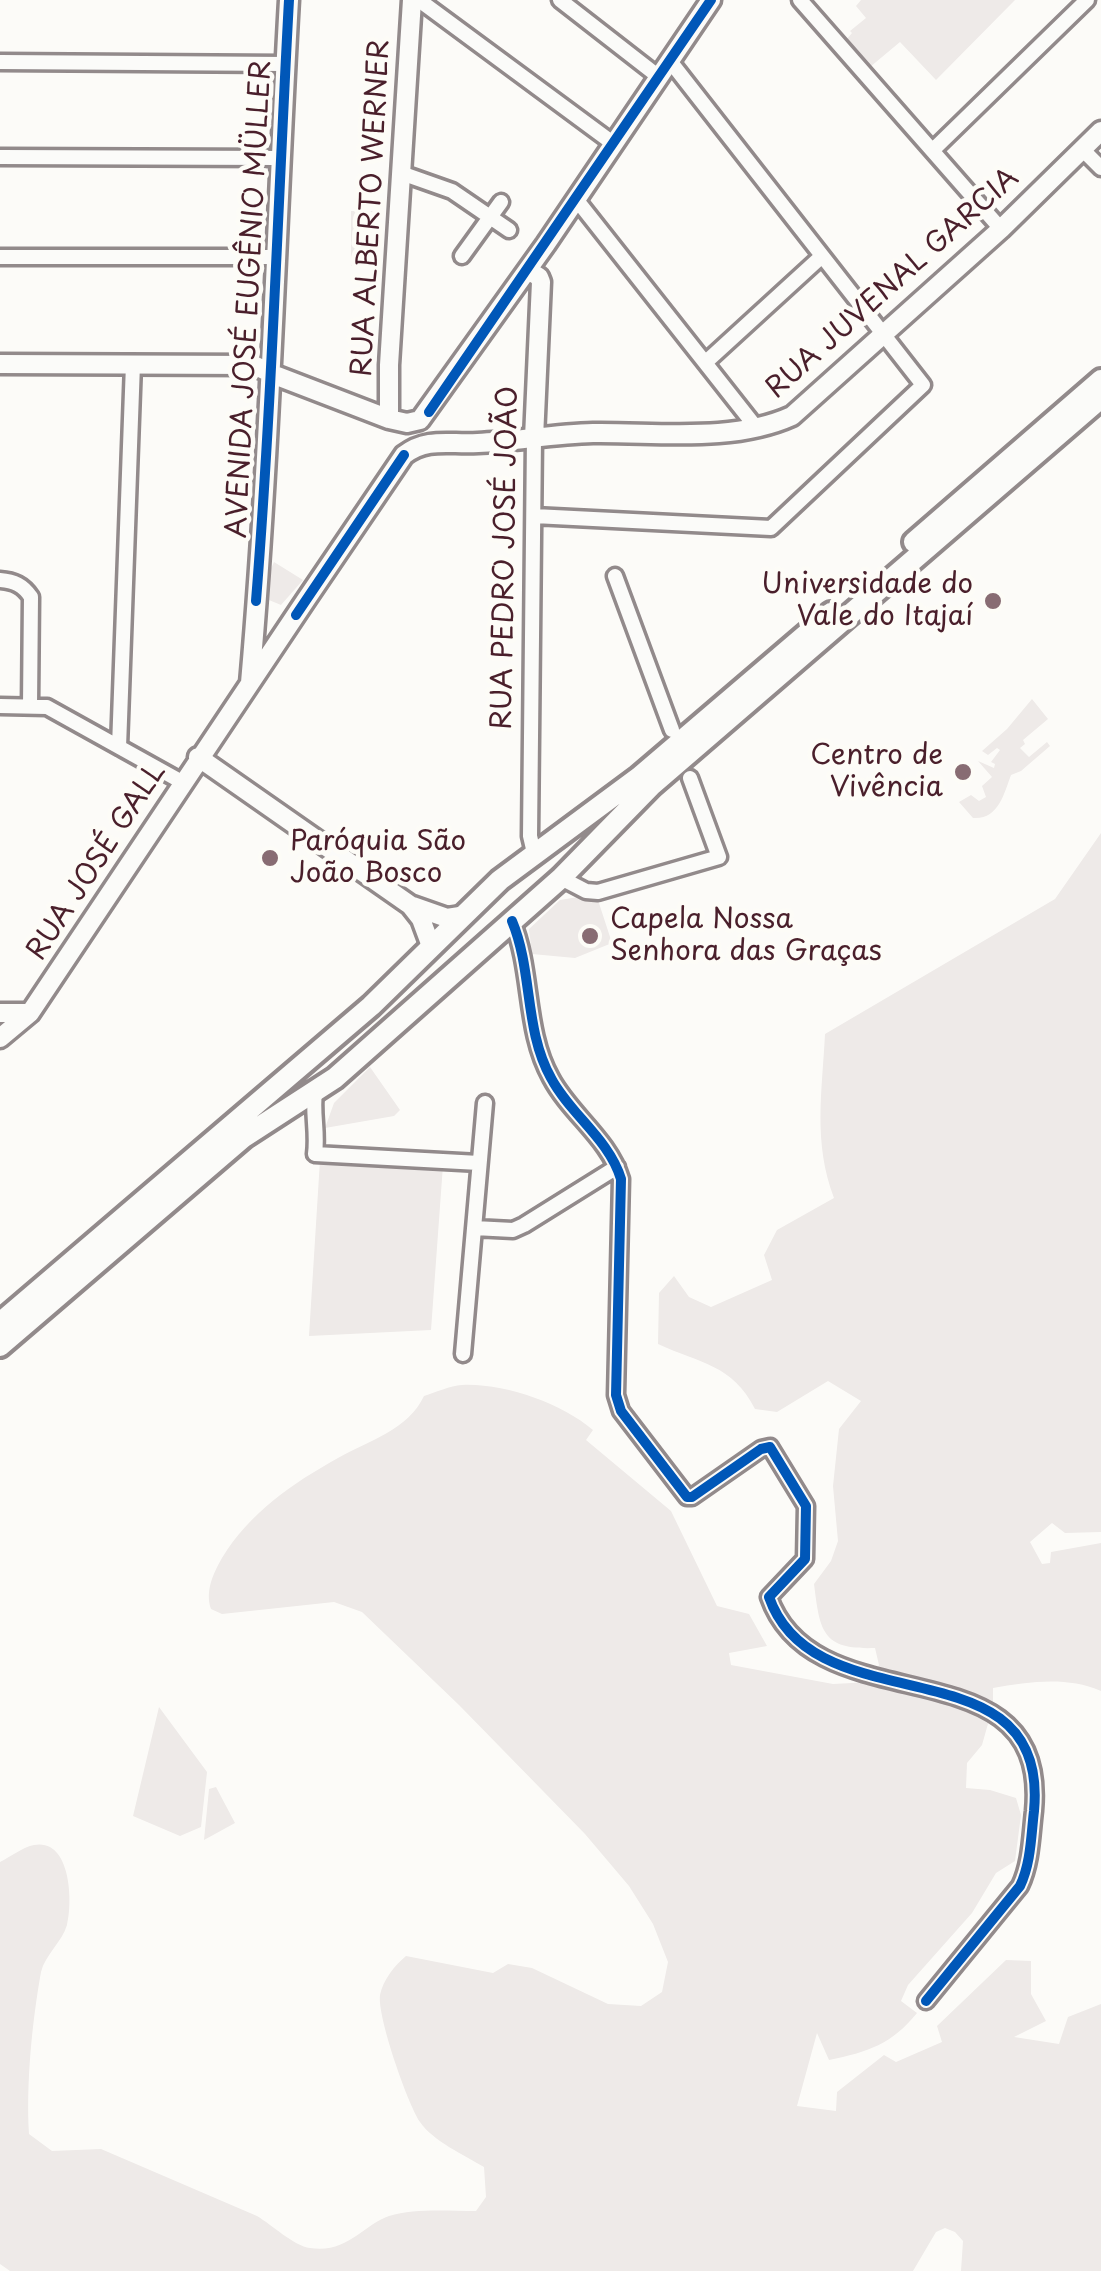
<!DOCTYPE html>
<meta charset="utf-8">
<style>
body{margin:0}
canvas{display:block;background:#fcfbf8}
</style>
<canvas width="1101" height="2271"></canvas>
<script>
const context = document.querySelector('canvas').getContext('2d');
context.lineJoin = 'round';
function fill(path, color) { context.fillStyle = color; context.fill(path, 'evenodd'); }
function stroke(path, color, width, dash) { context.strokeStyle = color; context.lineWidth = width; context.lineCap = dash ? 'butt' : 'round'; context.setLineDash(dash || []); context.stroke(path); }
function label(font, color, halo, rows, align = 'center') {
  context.font = font + ' "Playpen Sans",sans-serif'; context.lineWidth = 9; context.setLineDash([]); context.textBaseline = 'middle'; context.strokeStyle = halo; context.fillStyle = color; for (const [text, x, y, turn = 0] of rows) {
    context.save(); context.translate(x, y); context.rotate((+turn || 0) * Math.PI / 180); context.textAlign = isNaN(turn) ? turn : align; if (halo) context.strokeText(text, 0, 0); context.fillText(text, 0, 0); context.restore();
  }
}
fill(new Path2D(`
 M861,0h154l-79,80 -36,-38 -30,25 -24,-27 6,-7 -2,-2 16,-13 -10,-12z
 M351,211h25v55h-25z
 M274,562l29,18 -22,25 -12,-5 1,-29z
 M1032,699l16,20 -25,21 2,4 -5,4 9,9 18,-15 3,4 -29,25 -10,4c-7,19 -13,45 -38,43l-14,-16 12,-7 8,6 7,-4 -4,-11 10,-9 -14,-16 16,7 1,-4 -4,-2 9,-12 -3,-2 -9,7 -6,-4 25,-22z
 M1101,833v699l-36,1 -13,-10 -22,19 12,22 8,-1 1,-11 50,-9v148c-35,-15 -72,-9 -108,-3v18l-11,39 -15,18 -1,25 24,2 26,8 5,17 -6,46 -19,12 -24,40 -64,72 -7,16 16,12c-25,31 -49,39 -88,47l-12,-27 -20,73 39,5 1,-19 47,-37 12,7 46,-20 -5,-16 69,-66 25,1v33l15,27 -32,16 45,7 9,-27 33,-13v267h-140l2,-30 -8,-9 -10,-4 -9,4 -23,39h-903l-10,-7v-402c10,-5 23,-15 34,-17 37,-7 39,57 33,80 -5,17 -22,30 -26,47 -9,50 -15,112 -12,162l23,17 49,-2 156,67c15,9 37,30 53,32 37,6 53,-23 79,-32 26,-8 59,-5 87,-5l10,-14 -2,-30c-20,-12 -51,-26 -64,-45 -13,-20 -43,-106 -40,-127 3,-15 15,-30 26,-39l87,17 15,-9 24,4 76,36 33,2 21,-14 6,-30 -15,-38 -24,-38 -44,-52 -126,-129 -97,-93 -28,-10 -112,12 -11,-5c-6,-18 2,-35 11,-51 27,-45 71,-75 116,-100 32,-18 70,-28 86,-62 12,-4 26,-10 38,-11 42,-2 99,18 131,45l-7,10 85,71 46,95 32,8 18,32 -38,7 2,12 102,19 38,-2 8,-17 -4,-17c-53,2 -55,-17 -61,-64l17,-23 7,-20 -5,-55 6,-57 22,-28 -33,-20 -51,31 -22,-3c-23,-45 -54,-45 -97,-65l1,-51 15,-17 15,21 22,10 61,-27 -8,-25 13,-25 57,-32c-21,-56 -12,-105 -9,-164l230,-135z
 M596,894l16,49 -37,15 -43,-4 -3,-25 31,-29z
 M370,1067l30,43 -6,6 -69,12 9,-25z
 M320,1160l123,5 -12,165 -122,6z
 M159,1707l48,65 -6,55 -21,9 -47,-20z
 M216,1787l19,36 -31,17 5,-51z`), '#eeeae8');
const street = new Path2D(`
 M419,0l195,144
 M560,0l99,77
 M800,0l201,229
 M0,62l285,2
 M1082,149l19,19
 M933,150l154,-150
 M0,157l279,1
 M401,173l51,18 57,39
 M576,199l179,227
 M462,256l39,-54
 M0,257h276
 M706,362l116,-106
 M534,516l237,12 152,-143 -253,-324
 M615,576l57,154
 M0,580c14,1 23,5 31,17l-1,108
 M0,706l47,1 135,75
 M119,747l14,-383
 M534,853l-4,-17 4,-398
 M561,878l25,13 12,1 121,-35 -29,-79
 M512,921c21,50 12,109 39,157 19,36 58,61 70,101l-5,216 5,16 66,86h5l69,-48 9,-2 36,59 -1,53 -36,38c46,132 281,41 265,214 -3,25 -3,52 -14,75l-94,115
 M315,1092c-3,21 3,40 0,62l164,9
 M474,1228l39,2 11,-5 93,-58
 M463,1354l22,-251`);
const secondary = new Path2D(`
 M528,270l11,7 2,5 -7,156
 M0,364l254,1 18,9 117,45 18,4 13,-3 126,-176 165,-244
 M389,419v-54l23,-365
 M250,683c20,-227 26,-455 39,-683
 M198,757l212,148 37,13 13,-2
 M410,905l11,14 10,27
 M0,1013h30
 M0,1038l30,-25c124,-187 248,-373 374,-558 24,-18 46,-10 74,-12 38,-2 77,-9 115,-10 65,-1 139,10 199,-17l209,-187 100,-98`);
const primary = new Path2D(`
 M914,542l187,-162
 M0,1323l371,-317 129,-126 139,-103 192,-164
 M0,1346l244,-209 91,-59 226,-200 90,-92 450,-388`);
stroke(street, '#928a8b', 21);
stroke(secondary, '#928a8b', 25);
stroke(primary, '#928a8b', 28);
stroke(street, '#fbfbf9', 14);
stroke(secondary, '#fbfbf9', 18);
stroke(primary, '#fbfbf9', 20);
stroke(new Path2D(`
 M429,412l282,-412
 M256,601c16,-200 22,-401 33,-601
 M296,615l108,-160
 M512,921c21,50 12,109 39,157 19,36 58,61 70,101l-5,216 5,16 66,86h5l69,-48 9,-2 36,59 -1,53 -36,38c46,132 281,41 265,214 -3,25 -3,52 -14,75l-94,115`), '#0057b8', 10);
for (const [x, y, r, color] of [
 [993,601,10,"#886c73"],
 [963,772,10,"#886c73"],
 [270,858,10,"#886c73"],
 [590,936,10,"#886c73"]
]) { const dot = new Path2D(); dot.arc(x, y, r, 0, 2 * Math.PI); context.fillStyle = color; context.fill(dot); stroke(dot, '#fdfcf7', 4); }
label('28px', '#4a1f2b', '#fdfcf7', [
 ["RUA ALBERTO WERNER",372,208,-87],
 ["RUA JUVENAL GARCIA",893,284,-42],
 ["AVENIDA JOSÉ EUGÊNIO MÜLLER",250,299,-87],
 ["RUA PEDRO JOSÉ JOÃO",506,558,-89],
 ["RUA JOSÉ GALL",97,862,-57]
]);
label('28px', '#4a1f2b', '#fdfcf7', [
 ["Universidade do",973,585],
 ["Vale do Itajaí",973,617],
 ["Centro de",943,756],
 ["Vivência",943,788],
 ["Paróquia São",290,842,"left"],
 ["João Bosco",290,874,"left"],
 ["Capela Nossa",610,920,"left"],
 ["Senhora das Graças",610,952,"left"]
], 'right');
</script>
